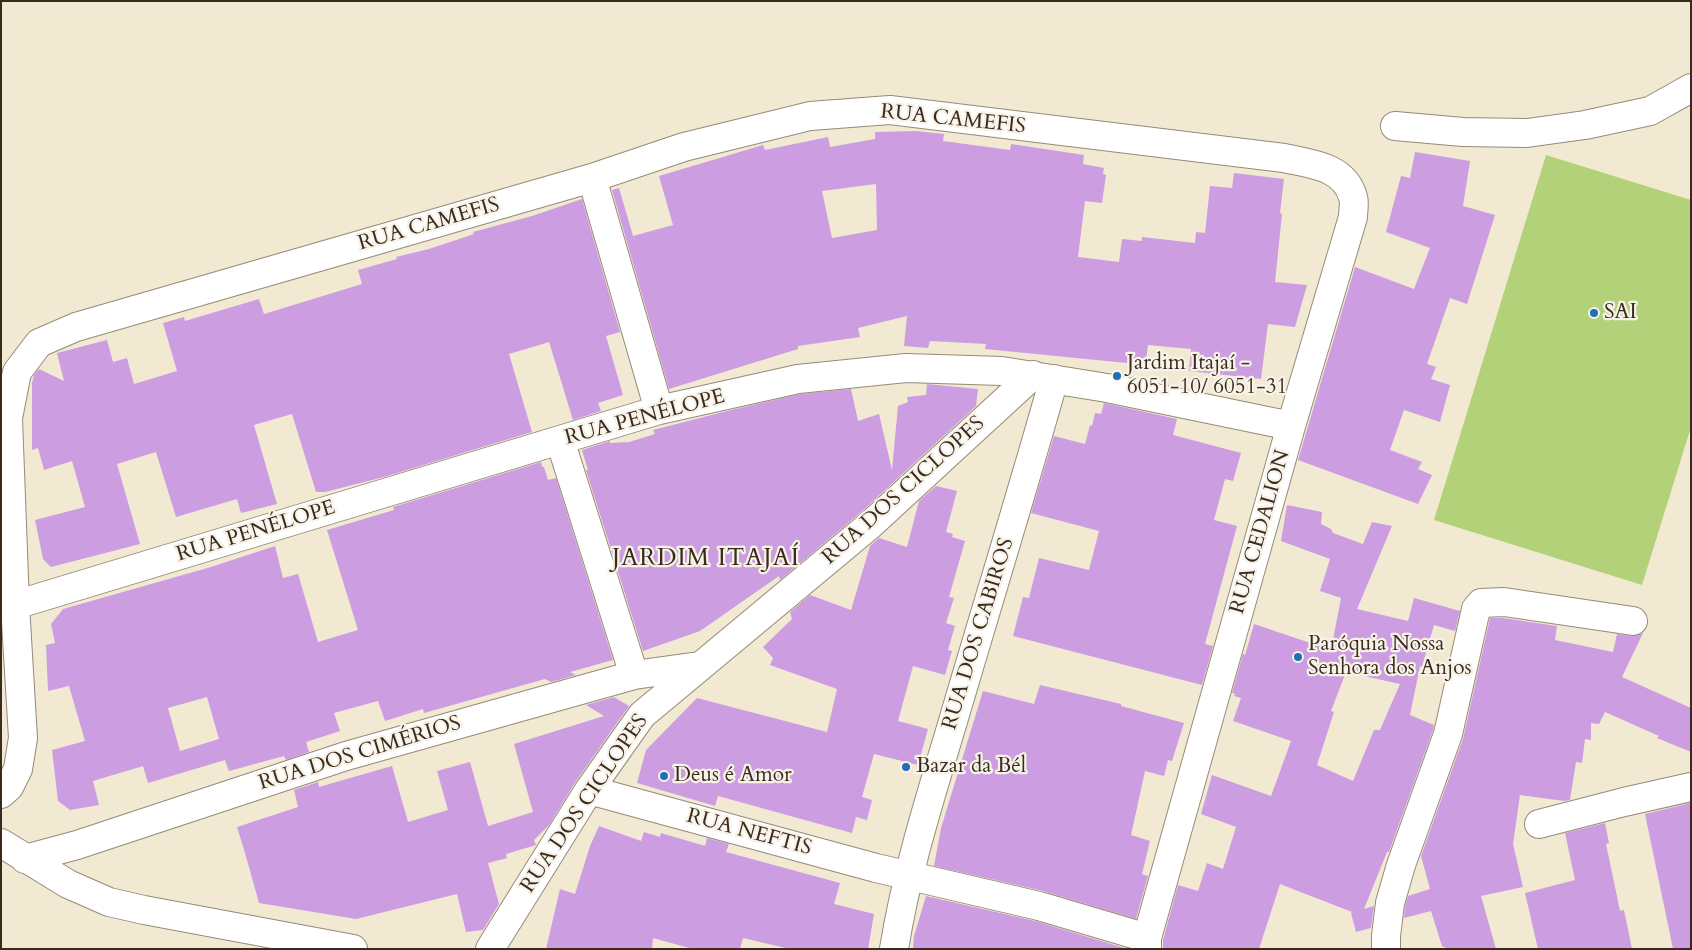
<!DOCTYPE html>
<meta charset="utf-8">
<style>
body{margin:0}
#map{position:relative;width:1692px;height:950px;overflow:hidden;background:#f2e9d2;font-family:Cardo,serif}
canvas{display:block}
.frame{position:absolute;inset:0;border:2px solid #3b2a1e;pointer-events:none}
</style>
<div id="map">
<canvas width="1692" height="950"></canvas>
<div class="frame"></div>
</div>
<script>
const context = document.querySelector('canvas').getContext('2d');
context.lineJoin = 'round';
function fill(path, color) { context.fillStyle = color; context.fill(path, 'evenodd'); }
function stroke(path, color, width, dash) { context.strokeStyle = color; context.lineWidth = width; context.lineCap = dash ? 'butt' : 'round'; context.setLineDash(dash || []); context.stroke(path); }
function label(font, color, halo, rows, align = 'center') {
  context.font = font + ' Cardo,serif'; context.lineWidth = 4.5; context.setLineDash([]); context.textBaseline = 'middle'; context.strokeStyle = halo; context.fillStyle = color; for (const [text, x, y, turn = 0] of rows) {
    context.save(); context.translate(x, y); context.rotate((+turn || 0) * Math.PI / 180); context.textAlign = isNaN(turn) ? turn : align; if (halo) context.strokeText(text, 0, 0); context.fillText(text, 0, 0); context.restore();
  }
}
fill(new Path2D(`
 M1546,155l145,45v227l-49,158 -208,-65z`), '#b3d178');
fill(new Path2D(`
 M916,131l28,3 -1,7 67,9 1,-6 73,11 -1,9 21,4 -1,6 3,1 -4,28 -17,-2 -7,56 41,5 3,-23 20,2v-4l53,6 1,-11 9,1 5,-47 22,2 2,-15 50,6 -4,34 2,1 -7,68 32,3 -12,42 -27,-3 -7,55 -72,-8 2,-22 -43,-4 -2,16 -18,-2 -1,4 -142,-14 1,-5 -56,-3 -2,7 -24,-2 3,-30 -49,12 2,9 -62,9v3l-129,40 -57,-199 7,-2 14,48 40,-11 -14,-49 104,-31 2,5 63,-13 2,10 45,-8v-7zM876,184l1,46 -45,8 -10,-47z
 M1415,152l55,9 -7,45 32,9 -28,89 -17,-6 -23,66 9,3 -5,12 19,6 -10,37 -36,-12 -14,40 32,12 -4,7 14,6 -14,29 -120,-44 57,-193 59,22 16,-41 -44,-16 15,-56 9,2z
 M582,199l38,133 -14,4 17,59 -25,8 3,8 -28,9 -24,-78 -40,12 23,78 -148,45 -59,15h-9l-24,-78 -38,11 23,79 -36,9 -4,-14 -61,18 -20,-65 -39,12 23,80 -89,23 -8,-8 -8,-39 50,-13 -13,-46 -28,9 -6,-22 -6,2v-67l2,-8 5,-6 25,12 -7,-28 50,-13 6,22 14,-4 7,26 43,-13 -14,-48 21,-6 1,4 74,-22 5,15 98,-30 -4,-14 39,-11 -1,-2 33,-8 45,-15 -1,-2 59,-16z
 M927,384l51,5 -2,17 -116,107 -80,67 -1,-4 -79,55 -57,20 -57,-181h2l-6,-20 28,-9v2l19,-1 26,-8 -2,-4 74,-19 73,-17 51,-5 7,32 21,-7 13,56 6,-64 10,-4 -1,-5 19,-2z
 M1104,403l73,16 -4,16 68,18 -8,28 -8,-2 -11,41 23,6 -32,118 8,2 -11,39 -189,-49 10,-39 6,1 10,-40 50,12 10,-39 -68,-18 23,-77 31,8 5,-19 2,1 3,-13 6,1z
 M541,462l1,5h2l4,13 8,-2 57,182 -43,12 6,3 -25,7 -6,-3 -121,34 -1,-4 -38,12 -7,-20 -44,12 6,18 -34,11 3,10 -23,8 -2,-4 -55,15 -4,-11 -77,23 -5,-17 -50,15 6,24 -29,5 -12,-9 -6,-51 33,-9 -16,-55 -21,5 -2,-46 9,-2 -4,-19 12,-15 148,-42 64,-21 8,32 15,-4 20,68 40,-12 -31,-100 67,-20 -1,-3zM207,697l12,42 -39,12 -12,-43z
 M936,486l21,5 -11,41 7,2 -1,3 13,4 -16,56 5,1 -8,25 9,3 -7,24 4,1 -7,24 -32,-9 -15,55 30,8 -10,36 -44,-11 -12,43 10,3 -5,20 -11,-3 -4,16 -134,-37 -3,10 -78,-23 9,-33 51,-52 130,34 10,-43 -67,-24 3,-7 -10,-11 29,-28 -2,-7 20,-17 41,15 19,-64 9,-8 28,9 12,-46z
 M1287,505l35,7 -1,12 10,5 2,4 30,11 9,-22 20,4 -35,83 51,12 6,-23 46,13 -5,20 -21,-6 -12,42 -2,-1 -10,49 24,10 -1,5 -44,122h-2l-23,57 10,-3 -3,22 -15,4 -5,-19 1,-1 -72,-28 -21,65h-96v-9l15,-55 20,6 9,-28 16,6 13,-42 -35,-13 11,-39 59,21 20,-55 -58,-20 8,-23 -7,-2 1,-2 -3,-1 11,-39 2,1 9,-31 77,26 10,-52 -21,-7 10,-32 -49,-18zM1346,672l54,12 -20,46h-6l-21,51 -36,-16 17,-53 -3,-1z
 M1490,618h13l54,8 -2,14 58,12 4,-18 14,2 12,-3 -21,44 69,31v44l-34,-14 2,-2 -54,-24 -6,12 -8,-1v17l-6,-1 -3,24 -6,-1 -6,38 -6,1 -44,-6 -7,49 10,43 -42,9 15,53h-48l-6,-3 -11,-35 -27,7 1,-12 3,-10 22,-7 -9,-33 42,-117z
 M1040,685l81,19v2l63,17 -12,38 -4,-1 -4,16 -19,-5 -14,64 19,6 -8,33 6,2 -12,43 -93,-28 -109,-25 7,-38 42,-137 51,13z
 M614,697l15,9 -53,75 -27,44 -15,15 2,5 -30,9 1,4 -19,5 11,41 -16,26 -17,2 -9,-38 -101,25 -97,-16 -14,-50 -8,-26 61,-20 -4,-17 24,-8 1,5 73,-21 16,56 40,-12 -11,-39 33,-9 18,64 45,-14 -19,-68 90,-28 -18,-11z
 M1691,803v146h-18l-28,-135z
 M1605,823l4,20 -3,1 14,67 4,-1 8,39h-94l-13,-56 50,-13 -10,-47z
 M599,826l42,15 3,-9 16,5 1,-4 44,13 2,-8 22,6 -3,8 114,31 -6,21 40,10 -6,35h-78l-47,-11 -3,11h-47l-40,-11 -1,11h-106l14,-60 15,5 15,-48z
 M926,896l109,25 93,28h-215l1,-13z`), '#cc9de0');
const street = new Path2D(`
 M1395,126l68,6 64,1 58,-8 65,-14 41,-23
 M592,178l67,232
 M560,440l74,235
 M15,605l644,-195 139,-31 108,-11 96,3 105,17 184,38
 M589,790l287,78 163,38 108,32
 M1,794l8,-7 9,-18 5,-31 -8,-133 -7,-187 9,-46 22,-29 37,-16 516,-149 92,-31 126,-31 80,-6 394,48c27,6 60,8 69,39 2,6 0,14 0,20l-62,209 -144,512v11
 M1539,824l85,-22 67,-15
 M1,843l67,41 41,18 35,8 209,39
 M25,859l52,-14 269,-89 288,-81 65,-9
 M490,949l99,-159 53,-75 228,-190 163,-150
 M894,949c12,-75 35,-148 57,-221 34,-116 70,-232 103,-349
 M1386,949v-13l4,-33 11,-38 47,-131 28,-125 5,-6 23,-1 129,19`);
stroke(street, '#968a78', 30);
stroke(street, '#fff', 28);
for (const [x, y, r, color] of [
 [1594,313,5,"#1f6fb2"],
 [1117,376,5,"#1f6fb2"],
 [1298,657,5,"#1f6fb2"],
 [906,767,5,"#1f6fb2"],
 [664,776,5,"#1f6fb2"]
]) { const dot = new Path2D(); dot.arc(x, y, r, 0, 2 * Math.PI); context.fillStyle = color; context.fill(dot); stroke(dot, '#f7f3e8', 2); }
label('21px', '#3b2a1e', '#f7f3e8', [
 ["RUA CAMEFIS",953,120,6],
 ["RUA CAMEFIS",429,225,-16],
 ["RUA PENÉLOPE",645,418,-15],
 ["RUA DOS CICLOPES",904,491,-42],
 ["RUA PENÉLOPE",256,532,-17],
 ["RUA CEDALION",1261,532,-74],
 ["RUA DOS CABIROS",979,634,-73],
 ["RUA DOS CIMÉRIOS",360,754,-17],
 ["RUA DOS CICLOPES",585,804,-56],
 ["RUA NEFTIS",749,833,15]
]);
label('21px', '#3b2a1e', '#f7f3e8', [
 ["SAI",1604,313],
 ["Jardim Itajaí -",1127,364],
 ["6051-10/ 6051-31",1127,388],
 ["Paróquia Nossa",1308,645],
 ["Senhora dos Anjos",1308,669],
 ["Bazar da Bél",916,767],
 ["Deus é Amor",674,776]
], 'left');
context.letterSpacing = '1px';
label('24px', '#3b2a1e', '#f7f3e8', [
 ["JARDIM ITAJAÍ",706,559]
]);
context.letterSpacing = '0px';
</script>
